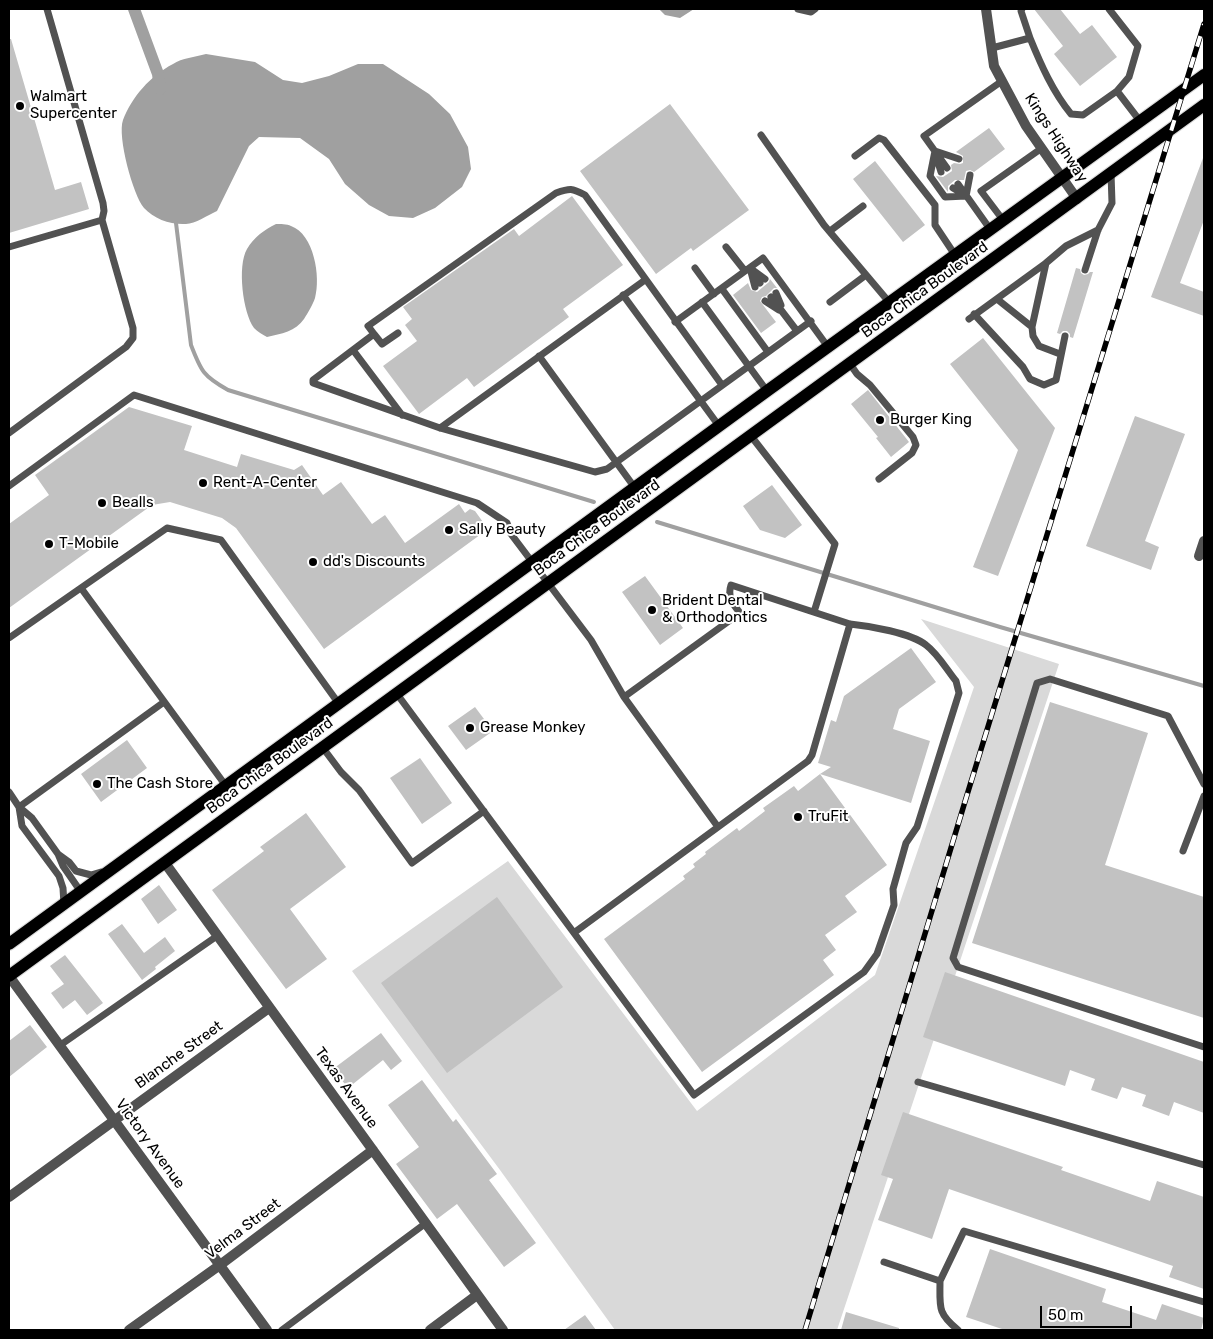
<!DOCTYPE html>
<style>
body{margin:0}
#map{position:relative;width:1213px;height:1339px;overflow:hidden;background:#fff;font-family:Rubik,sans-serif}
canvas{display:block}
.frame{position:absolute;inset:0;border:10px solid #000;pointer-events:none}
.scale{position:absolute;left:1040px;top:1306px;width:92px;height:22px;box-sizing:border-box;border:2px solid #000;border-top:0;padding-left:6px;font-size:15px;line-height:18px;white-space:nowrap;color:#000;-webkit-text-stroke:4px #fff;paint-order:stroke}
</style>
<div id="map">
<canvas width="1213" height="1339"></canvas>
<div class="frame"></div>
<div class="scale">50 m</div>
</div>
<script>
const context = document.querySelector('canvas').getContext('2d');
context.lineJoin = 'round';
function fill(path, color) { context.fillStyle = color; context.fill(path, 'evenodd'); }
function stroke(path, color, width, dash) { context.strokeStyle = color; context.lineWidth = width; context.lineCap = dash ? 'butt' : 'round'; context.setLineDash(dash || []); context.stroke(path); }
function label(font, color, halo, rows, align = 'center') {
  context.font = font + ' Rubik,sans-serif'; context.lineWidth = 4; context.setLineDash([]); context.textBaseline = 'middle'; context.strokeStyle = halo; context.fillStyle = color; for (const [text, x, y, turn = 0] of rows) {
    context.save(); context.translate(x, y); context.rotate((+turn || 0) * Math.PI / 180); context.textAlign = isNaN(turn) ? turn : align; if (halo) context.strokeText(text, 0, 0); context.fillText(text, 0, 0); context.restore();
  }
}
fill(new Path2D(`
 M921,619l138,45 -222,666h-222l-115,-160 -148,-199 156,-110 189,250 178,-136 99,-288z`), '#d9d9d9');
fill(new Path2D(`
 M659,9h35l-14,9 -15,-3z
 M206,54l49,8 28,18 19,3 27,-7 29,-12h25l46,30 21,20 18,33 3,22 -9,18 -27,21 -22,10 -24,-2 -20,-11 -24,-21 -16,-25 -29,-21 -41,-1 -10,9 -32,65c-9,4 -22,13 -31,13 -15,1 -32,-5 -42,-16 -11,-13 -27,-72 -21,-88 9,-23 27,-44 50,-56 9,-6 22,-7 33,-10z
 M276,224c4,0 11,0 15,2 23,8 30,51 24,72 -2,6 -7,15 -11,21 -8,12 -23,15 -37,18 -5,-3 -9,-5 -13,-9 -11,-15 -17,-62 -7,-79 7,-12 17,-19 29,-25z`), '#a0a0a0');
stroke(new Path2D(`
 M176,223l15,122c10,26 12,31 37,45l366,112
 M657,522l343,105 204,59`), '#a0a0a0', 4);
stroke(new Path2D(`
 M134,9l24,65 2,15`), '#a0a0a0', 12);
fill(new Path2D(`
 M1034,9h26l20,25 12,-9 25,32 -37,29 -26,-32 9,-8z
 M9,39h2l44,151 26,-8 8,27 -80,24z
 M670,104l79,106 -56,41 -2,-3 -35,26 -76,-103z
 M989,128l16,21 -31,23 -4,-2 -4,1 -2,9h-9l-7,6v6l-12,-16 7,1 9,-6 -1,-6 3,-2 6,1 3,-1v-7l-7,-4z
 M1203,158l1,62 -24,63 24,9v24l-53,-19z
 M875,161l50,64 -22,17 -50,-63z
 M572,196l51,69 -60,44 6,8 -95,70 -7,-9 -48,36 -36,-48 34,-25 -12,-16 7,-6 -9,-12 111,-78 5,7z
 M1076,268l4,1 1,4 3,2 4,-1 2,-2h3l-20,66 -3,-1v-3l-3,-3h-4l-3,3 -3,-1z
 M770,279l7,9h-3l-8,8 -4,1 -2,4 16,21 -15,11 -28,-38 15,-12 3,7 6,2 12,-10z
 M983,338l72,90 -57,148 -25,-9 45,-117 -68,-86z
 M868,390l41,52 -18,15 -15,-19 2,-1 -27,-33z
 M129,407l63,19 -8,24 53,17 4,-13 53,16 8,-5 21,30 18,-13 31,42 13,-9 20,28 54,-39 6,9 5,-4 5,2 13,18 -164,120 -88,-121 -14,-10 -52,-16 -18,3 -143,103v-84l40,-29 -14,-20z
 M1135,416l50,18 -40,107 14,6 -8,23 -65,-24z
 M772,485l30,40 -17,13 -25,-8 -17,-24z
 M645,576l38,52 -23,17 -38,-53z
 M911,648l25,34 -37,27 -6,20 37,12 -19,62 -91,-29 11,-7 -13,-4 13,-43 5,2 8,-26z
 M1050,702l98,31 -43,132 99,32v121l-232,-75z
 M475,707l18,24 -27,19 -18,-24z
 M127,740l20,28 -46,34 -20,-28z
 M420,758l32,45 -30,21 -32,-46z
 M820,774l67,91 -42,31 12,16 -32,23 11,15 -13,10 11,15 -132,97 -98,-133 81,-60 -2,-3 12,-9 -2,-3 13,-10 -1,-2 32,-24 2,3 26,-20 -2,-3 31,-22 4,5z
 M306,813l40,54 -56,42 37,50 -41,30 -74,-99 52,-39 -4,-4z
 M159,885l18,25 -19,14 -17,-25z
 M497,897l66,90 -116,86 -66,-90z
 M122,924l22,29 21,-16 10,14 -20,16 1,2 -14,11 -34,-46z
 M65,955l38,48 -16,12 -12,-15 -12,9 -12,-16 13,-9 -14,-18z
 M945,972l259,90v51l-30,-11 -5,14 -27,-10 4,-11 -24,-8 -5,12 -26,-9 4,-11 -25,-9 -5,16 -142,-49z
 M30,1025l17,22 -38,30v-36z
 M381,1033l21,28 -11,9 -8,-10 -35,28 -15,-19z
 M422,1080l31,42 3,-3 41,55 -8,6 47,63 -32,24 -47,-63 -20,15 -41,-55 23,-17 -31,-42z
 M903,1112l160,55 -2,3 89,31 7,-20 47,16v92l-35,-12 4,-11 -224,-77 -17,50 -54,-19 15,-41 -12,-4z
 M990,1249l116,40 -4,13 54,18 6,-16 42,14 -3,12h-196l-39,-13z
 M846,1312l53,16v2h-58z
 M585,1315l11,15h-32z`), '#c2c2c2');
const primary = new Path2D(`
 M9,944l758,-553 437,-316
 M9,976l1195,-871`);
stroke(primary, '#dbdbdb', 14);
stroke(new Path2D(`
 M47,9l56,194 1,8 -2,9
 M798,9l13,3 4,-3
 M1109,9l29,37 -9,31 -12,14 23,30
 M1030,38c11,27 23,54 41,76l12,1 34,-24
 M992,48l38,-10 -9,-27 1,-2
 M761,135l63,90 65,77
 M935,151l-5,25 15,21 21,-1
 M935,151l24,8
 M855,156l24,-18 5,2 51,65v20l20,30
 M937,159l4,13
 M947,168l-23,-32 78,-55
 M958,184l32,45
 M953,188l10,6
 M966,196l4,-21
 M1003,220l-22,-29 61,-43
 M830,231l33,-25
 M9,247l93,-27 31,108v10l-7,9 -117,86
 M726,247l19,24
 M695,268l19,26
 M750,268l5,19
 M750,268l15,11
 M1085,270l13,-40 14,-27 -1,-30
 M753,272l7,11
 M722,289l46,63
 M776,293l5,12
 M623,295l96,131
 M771,297l26,34
 M997,299l35,28 14,-64 20,-17 32,-16
 M765,301l14,9
 M702,302l65,89
 M830,302l36,-27
 M974,314l49,53 7,12 14,6 12,-5 9,-44
 M969,319l77,-56
 M675,322l88,-64 65,89
 M1032,327l1,9 6,10 21,8
 M374,334l8,10 16,-11
 M353,350l49,65
 M539,356l96,132
 M850,364l7,10 13,11 43,52 3,8 -4,8 -33,26
 M722,385l-137,-190c-13,-7 -15,-7 -29,-2l-188,133 6,8 -61,46v3l127,45 155,44 12,-3 204,-148
 M440,428l205,-148
 M751,436l84,108 -21,68
 M9,486l125,-91 343,108 30,20 4,11 80,106 33,57 94,130
 M81,588l145,198
 M9,638l158,-110 54,12 118,164
 M397,694l297,401 170,-123 13,-18 17,-49 -1,-16 13,-46 11,-16 42,-134 -3,-12c-9,-11 -18,-27 -30,-36 -15,-12 -56,-19 -76,-21l-119,-39c-4,12 2,19 9,28l-116,84
 M323,748l18,24 18,18 53,73 72,-52
 M1204,784l-36,-68 -118,-37 -13,4 -84,275 5,9 246,80
 M9,792l10,15 13,11 26,36 11,8 7,9 15,4 10,-3
 M19,807l145,-105
 M19,807l3,19 37,50 4,12 1,17
 M1183,851l21,-55
 M58,854l5,12 18,26
 M575,932l233,-171 4,-6 38,-131
 M59,1046l158,-110
 M918,1082l286,83
 M884,1262l56,19 24,-50 240,71
 M940,1281c0,26 -3,32 18,49
 M282,1330l144,-107`), '#525252', 7);
stroke(new Path2D(`
 M1199,556l5,-15
 M165,863l338,467
 M9,976l258,354
 M9,1197l260,-189
 M129,1330l91,-65 153,-115
 M430,1330l47,-35`), '#525252', 10);
stroke(new Path2D(`
 M986,9l8,57 32,60 51,73`), '#525252', 10);
stroke(primary, '#000', 12);
const rail = new Path2D(`
 M805,1330l162,-535 237,-771`);
stroke(rail, '#000', 5.5);
stroke(rail, '#fff', 4, [11]);
for (const [x, y, r, color] of [
 [20,106,5,"#000"],
 [880,420,5,"#000"],
 [203,483,5,"#000"],
 [102,503,5,"#000"],
 [449,530,5,"#000"],
 [49,544,5,"#000"],
 [313,562,5,"#000"],
 [652,610,5,"#000"],
 [470,728,5,"#000"],
 [97,784,5,"#000"],
 [798,817,5,"#000"]
]) { const dot = new Path2D(); dot.arc(x, y, r, 0, 2 * Math.PI); context.fillStyle = color; context.fill(dot); stroke(dot, '#fff', 2); }
label('15px', '#000', '#fff', [
 ["Walmart",30,97],
 ["Supercenter",30,114],
 ["Burger King",890,420],
 ["Rent-A-Center",213,483],
 ["Bealls",112,503],
 ["Sally Beauty",459,530],
 ["T-Mobile",59,544],
 ["dd's Discounts",323,562],
 ["Brident Dental",662,601],
 ["& Orthodontics",662,618],
 ["Grease Monkey",480,728],
 ["The Cash Store",107,784],
 ["TruFit",808,817]
], 'left');
label('15px', '#000', '#fff', [
 ["Kings Highway",1056,138,57],
 ["Boca Chica Boulevard",925,290,-36],
 ["Boca Chica Boulevard",597,528,-36],
 ["Boca Chica Boulevard",270,766,-36],
 ["Blanche Street",179,1055,-36],
 ["Texas Avenue",346,1088,54],
 ["Victory Avenue",150,1144,54],
 ["Velma Street",243,1229,-37]
]);
</script>
